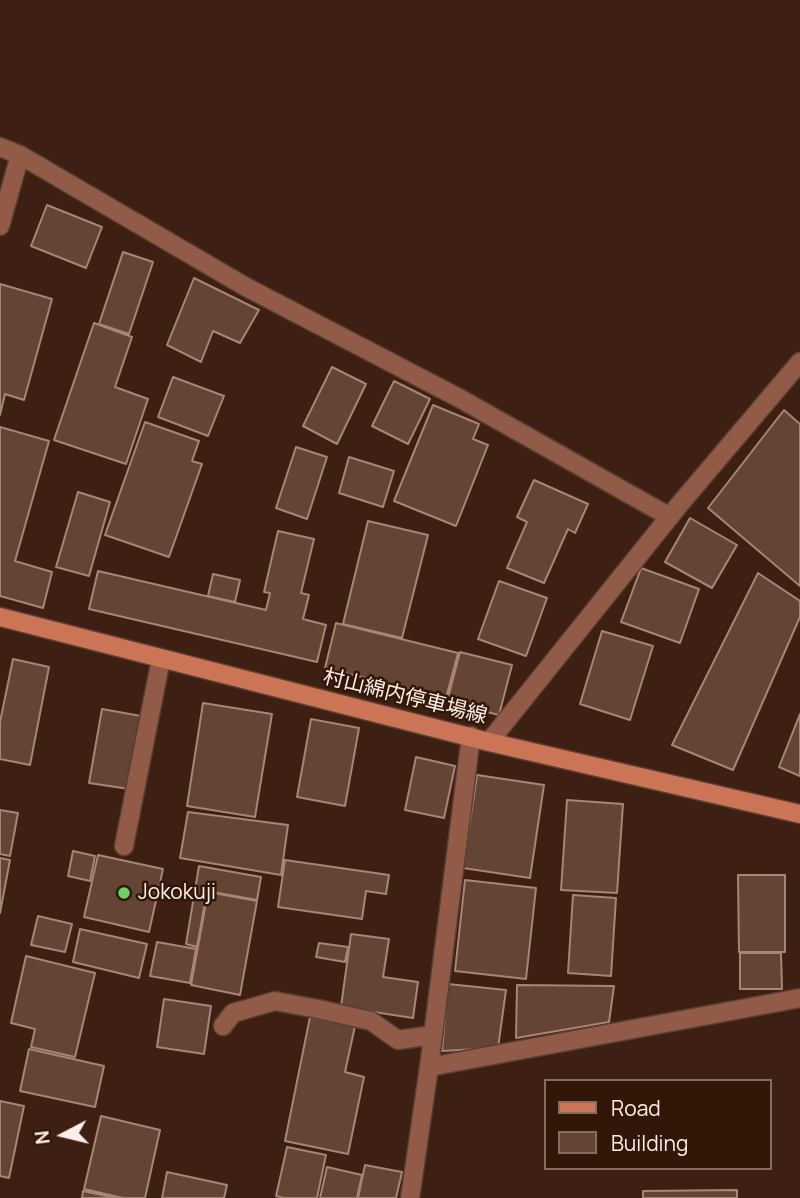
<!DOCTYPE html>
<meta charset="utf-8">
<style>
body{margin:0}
#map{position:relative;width:800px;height:1198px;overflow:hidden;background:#3d2013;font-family:Manrope,sans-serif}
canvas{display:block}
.legend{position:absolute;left:544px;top:1079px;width:228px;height:91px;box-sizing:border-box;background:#321709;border:2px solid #846d62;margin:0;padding:9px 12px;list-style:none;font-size:21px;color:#feeee7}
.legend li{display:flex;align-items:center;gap:14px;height:35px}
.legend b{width:35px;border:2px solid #846d62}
.north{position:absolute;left:28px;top:1100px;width:70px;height:70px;-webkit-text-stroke:5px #321709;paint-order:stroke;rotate:263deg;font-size:19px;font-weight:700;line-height:28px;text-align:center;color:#feeee7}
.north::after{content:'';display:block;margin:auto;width:24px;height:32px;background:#feeee7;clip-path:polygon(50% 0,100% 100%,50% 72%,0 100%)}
</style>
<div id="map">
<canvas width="800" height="1198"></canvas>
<ul class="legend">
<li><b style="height:9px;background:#cb7556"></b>Road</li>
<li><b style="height:19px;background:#644435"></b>Building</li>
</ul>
<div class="north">N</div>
</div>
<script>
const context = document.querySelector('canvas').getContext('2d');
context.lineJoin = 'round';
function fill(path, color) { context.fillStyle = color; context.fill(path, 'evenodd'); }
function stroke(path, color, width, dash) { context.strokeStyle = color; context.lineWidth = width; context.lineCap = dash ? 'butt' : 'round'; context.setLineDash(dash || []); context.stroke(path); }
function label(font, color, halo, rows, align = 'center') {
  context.font = font + ' Manrope,"Noto Sans JP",sans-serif'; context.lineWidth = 5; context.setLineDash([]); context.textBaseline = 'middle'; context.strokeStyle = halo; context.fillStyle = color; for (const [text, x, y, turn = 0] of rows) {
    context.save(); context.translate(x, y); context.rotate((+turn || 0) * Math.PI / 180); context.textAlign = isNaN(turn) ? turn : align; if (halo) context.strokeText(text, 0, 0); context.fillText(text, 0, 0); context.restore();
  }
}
const building = new Path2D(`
 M47,205l55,22 -16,41 -55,-22z
 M123,252l30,10 -24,72 -30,-10z
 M194,278l65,32 -19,33 -27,-12 -12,31 -34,-17z
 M0,284l52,15 -28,101 -19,-6 -5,21z
 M94,323l38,14 -17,50 33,12 -22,65 -72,-24z
 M332,367l34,17 -29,60 -34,-18z
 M173,377l51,19 -16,40 -50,-19z
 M394,381l36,18 -22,45 -36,-18z
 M433,405l46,19 -6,15 15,6 -32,81 -62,-25z
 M784,410l16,14v162l-92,-78z
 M145,422l54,19 -7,20 10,3 -33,93 -64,-22z
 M0,427l49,14 -34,120 37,11 -9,36 -43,-12z
 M296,447l31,10 -20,62 -31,-11z
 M349,457l45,14 -11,36 -44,-14z
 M534,480l54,24 -13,29 -7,-4 -24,54 -37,-15 20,-46 -10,-5z
 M78,492l32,10 -21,74 -33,-9z
 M690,518l47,27 -25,43 -47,-26z
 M368,521l60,14 -26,103 -59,-14z
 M278,531l36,8 -13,54 8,2 -6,24 23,6 -9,37 -228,-53 9,-38 168,39 4,-17 -6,-1z
 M641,568l58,21 -19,54 -59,-21z
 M758,573l42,28v16l-67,153 -61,-25z
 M213,574l27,6 -5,22 -27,-6z
 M499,581l48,17 -21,58 -48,-17z
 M336,623l122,30 -12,45 -121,-30z
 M602,631l51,15 -23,74 -50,-16z
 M460,652l52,13 -13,50 -52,-13z
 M13,659l36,8 -19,98 -30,-6v-37z
 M203,703l69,11 -17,103 -68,-11z
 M102,709l39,7 -12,73 -40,-6z
 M800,714v62l-21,-9z
 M311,719l48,9 -14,78 -48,-9z
 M416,757l39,9 -11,52 -39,-8z
 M477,775l67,10 -14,93 -67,-10z
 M567,800l56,4 -6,89 -56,-3z
 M0,810l18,3 -8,43 -10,-2z
 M188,812l100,13 -7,50 -101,-17z
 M73,851l22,5 -5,25 -22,-5z
 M98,855l65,14 -14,63 -65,-15z
 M0,858l10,2 -10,53z
 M285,860l104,15 -3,19 -20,-3 -4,28 -84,-12z
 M199,866l62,11 -4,23 -50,-9 -10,56 -11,-3z
 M738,875h47v77h-46z
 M465,880l71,8 -10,91 -71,-8z
 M208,892l49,9 -17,94 -49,-10z
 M573,895l43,3 -5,78 -43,-3z
 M38,916l34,8 -7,28 -34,-7z
 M80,929l67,15 -8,34 -66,-16z
 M351,934l38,5 -6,38 35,5 -5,36 -72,-11z
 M157,942l39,7 -6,34 -40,-7z
 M319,943l29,4 -3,15 -29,-5z
 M740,953h41l1,36h-42z
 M26,956l69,17 -20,84 -44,-10 4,-18 -24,-6z
 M448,984l58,6 -8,58 -56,3z
 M517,985l97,1 -5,36 -93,16z
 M164,999l47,7 -7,48 -47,-7z
 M310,1017l45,9 -10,46 19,5 -16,77 -63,-13z
 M29,1049l75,17 -9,41 -75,-16z
 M0,1101l24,5 -15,72 -9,-2z
 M101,1116l59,14 -15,68h-22l-39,-9z
 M287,1147l39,8 -9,43h-33l-8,-2z
 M365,1165l37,7 -6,26h-38z
 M327,1167l35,8 -5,23h-37z
 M167,1172l60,13 -3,13h-62z
 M737,1190v8h-94v-7z
 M83,1191l33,7h-34z`);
fill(building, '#644435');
stroke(building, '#a88574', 2);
const service = new Path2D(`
 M124,846l37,-187`);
const minor = new Path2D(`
 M0,147l20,8 226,132 213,111 211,119
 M0,226l20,-71
 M489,742l190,-237 121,-143
 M223,1026l10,-13 42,-12 43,8 53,12 27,19 35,-5
 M429,1067l371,-69
 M410,1198l19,-131 42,-331`);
const secondary = new Path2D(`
 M0,617l489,125 311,72`);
stroke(service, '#583d31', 21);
stroke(minor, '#583d31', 21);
stroke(secondary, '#583d31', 21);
stroke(service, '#915b48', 18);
stroke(minor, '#915b48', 18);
stroke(secondary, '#cb7556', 18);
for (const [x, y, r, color] of [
 [124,893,7,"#6bd363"]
]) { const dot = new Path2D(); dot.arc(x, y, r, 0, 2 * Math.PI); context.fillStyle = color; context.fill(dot); stroke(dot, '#321709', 2.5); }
label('21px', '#feeee7', '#321709', [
 ["村山綿内停車場線",405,697,14]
]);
label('21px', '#feeee7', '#321709', [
 ["Jokokuji",138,893]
], 'left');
</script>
